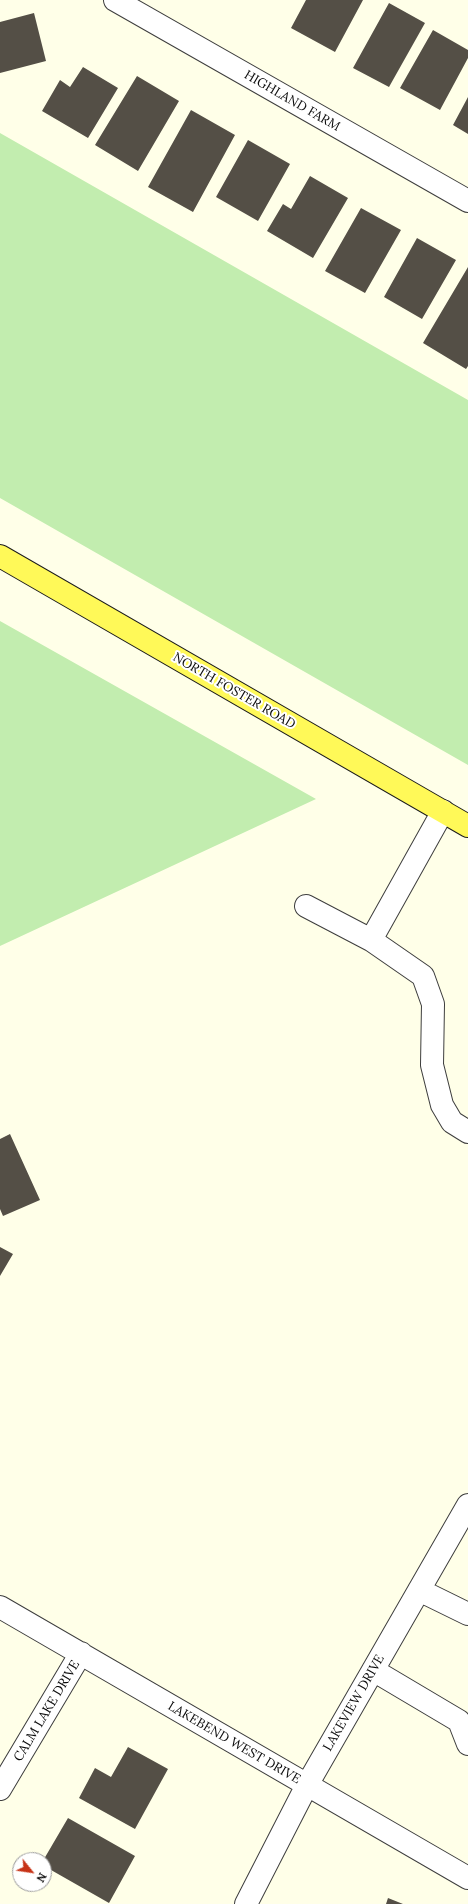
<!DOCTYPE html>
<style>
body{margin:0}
#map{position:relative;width:468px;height:1904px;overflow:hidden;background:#ffffe8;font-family:Lora,serif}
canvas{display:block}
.north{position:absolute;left:12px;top:1852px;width:40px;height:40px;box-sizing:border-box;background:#fff;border:1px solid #9d9d9d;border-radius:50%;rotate:120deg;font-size:11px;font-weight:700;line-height:16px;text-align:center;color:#0b0b0b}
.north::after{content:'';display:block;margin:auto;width:14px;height:18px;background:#c73317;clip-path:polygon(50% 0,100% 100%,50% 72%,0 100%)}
</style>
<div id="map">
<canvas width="468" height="1904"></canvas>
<div class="north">N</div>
</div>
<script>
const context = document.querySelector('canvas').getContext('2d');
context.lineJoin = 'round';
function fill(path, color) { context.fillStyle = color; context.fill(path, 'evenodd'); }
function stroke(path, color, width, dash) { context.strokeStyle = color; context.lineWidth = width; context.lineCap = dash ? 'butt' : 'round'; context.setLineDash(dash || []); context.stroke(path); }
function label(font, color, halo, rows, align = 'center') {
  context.font = font + ' Lora,serif'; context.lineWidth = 4; context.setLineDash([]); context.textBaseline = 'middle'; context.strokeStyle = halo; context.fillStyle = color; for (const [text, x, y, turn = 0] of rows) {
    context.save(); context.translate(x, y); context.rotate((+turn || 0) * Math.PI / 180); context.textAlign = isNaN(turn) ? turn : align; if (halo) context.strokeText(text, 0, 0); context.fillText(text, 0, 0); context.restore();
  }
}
fill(new Path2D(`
 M0,133l468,267v365l-468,-267z
 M0,621l316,178 -316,147z`), '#c2edaf');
fill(new Path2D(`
 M306,0h57l-28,52 -44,-24z
 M389,3l36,20 -36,64 -36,-19z
 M34,13l12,48 -46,12v-51z
 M433,30l35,20v8l-28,52 -40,-22z
 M83,67l35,21 -30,50 -46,-27 18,-31 10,7z
 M137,76l42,25 -41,70 -43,-26z
 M468,97v37l-15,-9z
 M191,110l44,25 -42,77 -45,-25z
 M248,140l42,24 -32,57 -42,-24z
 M310,176l38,22 -35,60 -46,-27 16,-27 8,5z
 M361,208l40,22 -36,63 -40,-22z
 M417,238l39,22 -34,59 -38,-22z
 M468,267v99l-2,3 -43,-26z
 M10,1134l30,66 -37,16 -3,-7v-70z
 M0,1247l13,7 -13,22z
 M128,1747l40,22 -33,60 -56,-31 16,-30 16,9z
 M68,1818l67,38 -26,47 -65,-37v-7z
 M388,1898l15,6h-17z`), '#544f46');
const minor = new Path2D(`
 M115,0l353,201
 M443,811l-72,129 52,36 10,28 -1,61 10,40 10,17 16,10
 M306,906l65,34
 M419,1590l49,24
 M0,1607l468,271
 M373,1670l86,51 9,23
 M0,1789l81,-136
 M246,1904l61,-119 161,-280`);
const major = new Path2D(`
 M0,556l468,270`);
stroke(minor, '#3e3e3e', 24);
stroke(major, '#1c1c1c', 24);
stroke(minor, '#fff', 22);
stroke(major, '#fff958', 22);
label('13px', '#0b0b0b', '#fff', [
 ["HIGHLAND FARM",292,101,30],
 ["NORTH FOSTER ROAD",234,691,30],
 ["LAKEVIEW DRIVE",354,1703,-60],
 ["CALM LAKE DRIVE",47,1711,-59],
 ["LAKEBEND WEST DRIVE",234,1743,30]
]);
</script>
